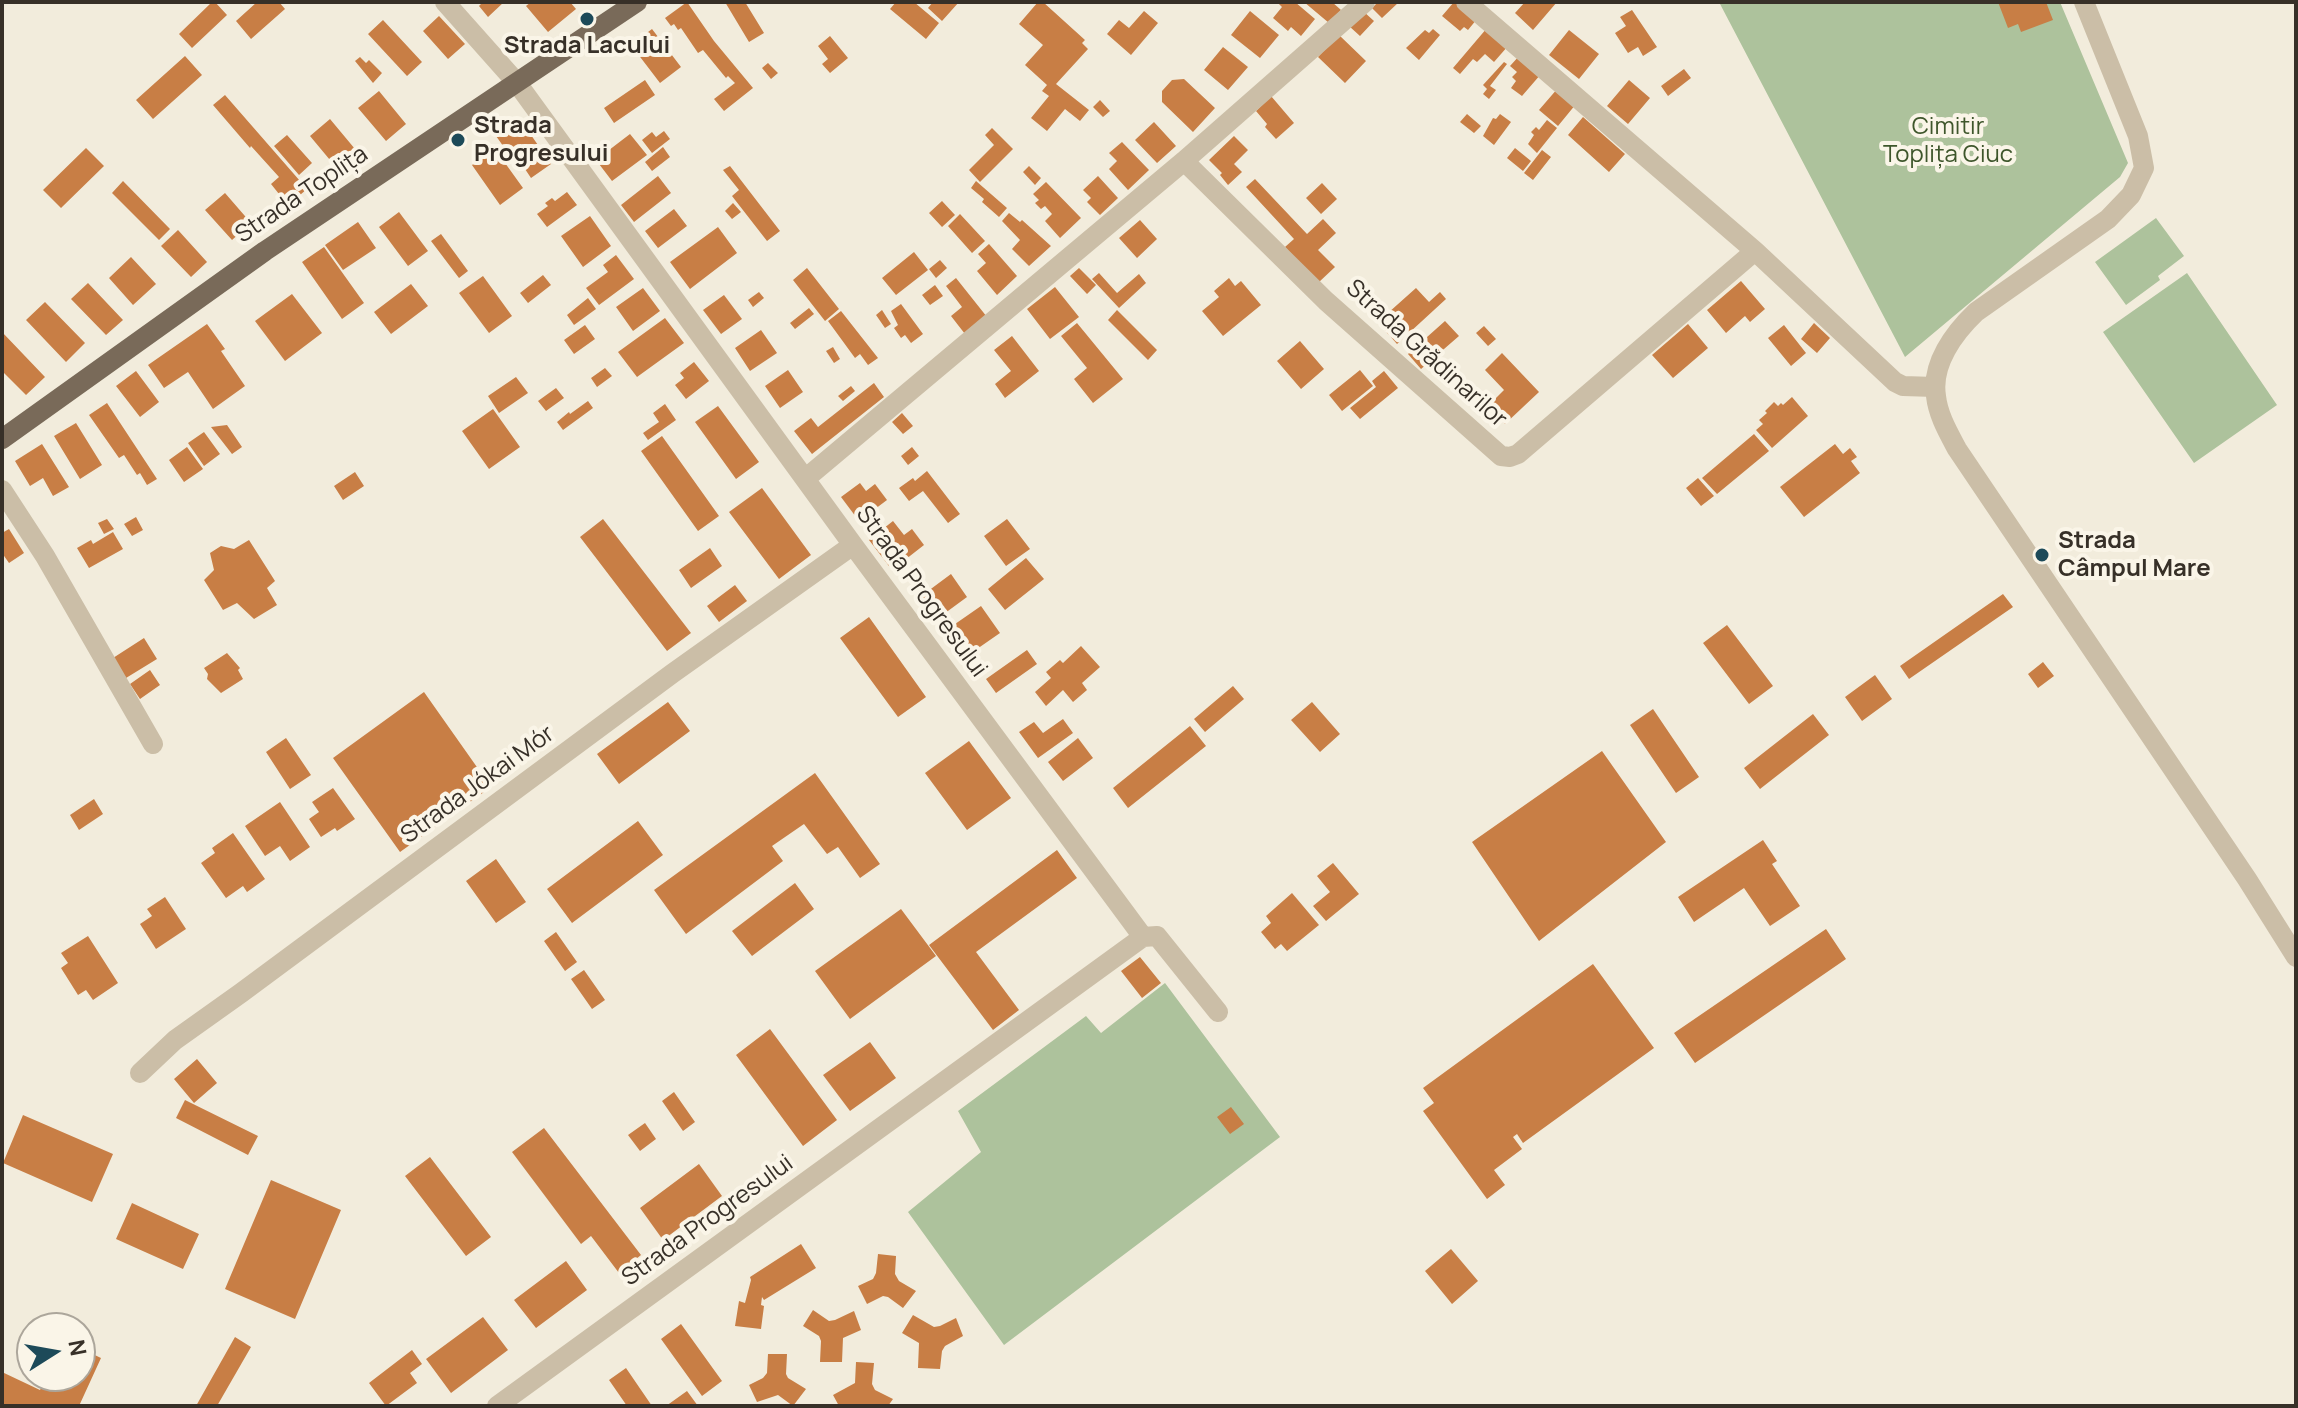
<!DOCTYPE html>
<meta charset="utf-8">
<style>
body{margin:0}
#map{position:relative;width:2298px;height:1408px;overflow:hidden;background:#f2ecdc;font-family:Manrope,sans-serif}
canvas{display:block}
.frame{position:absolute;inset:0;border:4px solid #373028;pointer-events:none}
.north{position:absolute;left:16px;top:1312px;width:80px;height:80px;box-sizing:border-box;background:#faf5e8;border:2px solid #aca69b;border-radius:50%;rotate:79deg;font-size:22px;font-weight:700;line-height:32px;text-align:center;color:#373028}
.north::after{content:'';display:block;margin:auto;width:28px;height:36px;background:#1d4a59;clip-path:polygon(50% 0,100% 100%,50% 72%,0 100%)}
</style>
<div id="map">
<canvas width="2298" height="1408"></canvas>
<div class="frame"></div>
<div class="north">N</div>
</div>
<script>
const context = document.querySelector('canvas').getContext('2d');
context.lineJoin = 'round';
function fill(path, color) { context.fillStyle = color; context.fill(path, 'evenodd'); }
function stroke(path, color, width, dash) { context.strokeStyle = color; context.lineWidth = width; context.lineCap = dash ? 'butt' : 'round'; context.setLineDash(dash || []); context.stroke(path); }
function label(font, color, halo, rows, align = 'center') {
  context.font = font + ' Manrope,sans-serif'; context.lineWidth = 8; context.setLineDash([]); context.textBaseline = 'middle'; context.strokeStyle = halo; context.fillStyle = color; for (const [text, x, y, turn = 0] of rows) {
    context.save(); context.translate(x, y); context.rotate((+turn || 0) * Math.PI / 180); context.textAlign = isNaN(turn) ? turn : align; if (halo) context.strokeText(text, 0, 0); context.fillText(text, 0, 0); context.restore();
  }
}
fill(new Path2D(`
 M1719,2h341l68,161 -8,14 -215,180z
 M2156,218l28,38 -26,20 2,4 -34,25 -31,-43z
 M2187,273l90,132 -83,58 -91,-131z
 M1165,983l115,154 -276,208 -96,-133 73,-60 -23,-41 128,-95 15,17z`), '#adc29c');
fill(new Path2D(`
 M212,2h3l12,13 -35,33 -13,-14z
 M257,2h22l6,7 -34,30 -15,-18z
 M483,2h21l-16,15 -9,-11z
 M531,2h39l6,7 -28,23 -22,-26z
 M687,2l27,39 39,47 -29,23 -10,-12 21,-16 -7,-7 -2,2 -23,-28 -5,3 -17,-25 -3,2 -4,-6 -3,2 -6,-8z
 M725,2h20l19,31 -15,9z
 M896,2h18l25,21 -13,16 -36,-30z
 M933,2h26l-17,19 -14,-13z
 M1038,2h5l42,38 -3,3 6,6 -32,35 33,26 -9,11 -15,-12 -18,22 -16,-13 18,-22 -7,-5 5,-6 -22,-20 18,-20 -24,-21z
 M1277,2h18l20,17 -14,17 -10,-9 -3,4 -15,-13 9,-11z
 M1304,2h28l9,8 -12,13z
 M1378,2h21l-17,16 -10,-10z
 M1454,2h3l20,17 -9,11 -4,-3 -4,4 -18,-15z
 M1525,2h32l-24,28 -18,-17z
 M1998,2h48l7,18 -32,12 -3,-8 -10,4z
 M1632,10l25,37 -14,9 -5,-9 -10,6 -13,-20 11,-7 -6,-9z
 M1144,11l14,12 -27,32 -24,-21 12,-14 10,8z
 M1250,11l29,24 -19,23 -29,-23z
 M1363,11l11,10 -14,15 -11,-10z
 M439,16l26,28 -17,15 -25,-28z
 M383,20l39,42 -15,14 -39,-42z
 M1487,28l21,18 -14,16 -9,-8 -8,8 -4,-3 -13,15 -7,-6z
 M652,29l29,38 -21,16 -29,-38z
 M1433,29l7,6 -21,25 -13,-12 19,-18 4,3z
 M1569,30l30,24 -20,25 -30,-24z
 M1339,35l27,26 -21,22 -27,-26z
 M830,36l18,22 -18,15 -8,-9 6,-5 -10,-13z
 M1223,47l25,20 -20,23 -24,-20z
 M1520,55l21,19 -19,22 -11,-8 5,-7 -4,-4 5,-5 -7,-6z
 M185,56l17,19 -49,44 -17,-19z
 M360,57l6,6 3,-3 13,13 -9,10 -18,-22z
 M1504,62l3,2 -17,22 6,4 -7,9 -6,-5 4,-5 -4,-4z
 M768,63l10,10 -7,6 -9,-11z
 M1684,69l7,9 -23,18 -7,-10z
 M1184,79l31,29 -22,24 -31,-30v-11l10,-11z
 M645,80l10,15 -41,28 -10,-15z
 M1629,80l21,18 -22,26 -21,-18z
 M1558,88l18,16 -18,22 -19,-16z
 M379,91l27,33 -20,17 -28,-33z
 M225,95l82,94 -21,18 -10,-11 3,-2 -8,-10 8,-7 -28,-31 -1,2 -37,-43z
 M1271,96l23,27 -18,16 -11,-12 2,-3 -11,-13z
 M1100,100l10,11 -7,6 -10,-10z
 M1467,114l14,12 -7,7 -14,-11z
 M1500,114l11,8 -17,23 -11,-9 10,-18 3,1z
 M1583,117l42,37 -16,18 -41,-37z
 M330,119l30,36 -20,17 -30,-36z
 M520,119l31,45 -20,14 -16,-24 -4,3 -15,-21z
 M1547,120l10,8 -20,25 -9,-9 6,-9 -3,-3 5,-5 3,3z
 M1154,122l22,24 -19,17 -22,-23z
 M992,128l21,21 -33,33 -11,-12 25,-25 -9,-10z
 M664,131l6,8 -18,14 -10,-13 10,-8 4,5z
 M630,134l17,21 -35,26 -16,-21z
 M287,135l25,28 -13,12 -25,-29z
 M1234,136l14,14 -14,14 8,8 -14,13 -8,-10 2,-2 -13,-13z
 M1122,142l27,28 -21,20 -19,-21 8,-8 -8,-8z
 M663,147l7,10 -18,14 -7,-9z
 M86,148l18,18 -43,42 -18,-18z
 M1515,148l16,13 -8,10 -16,-13z
 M495,149l28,39 -23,17 -28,-40z
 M1542,150l9,7 -18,23 -9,-7z
 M730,166l50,65 -13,10 -35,-45 7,-6 -16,-20z
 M1029,166l12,12 -6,7 -12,-13z
 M658,176l13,17 -37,29 -13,-17z
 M1098,176l20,22 -18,17 -13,-13 4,-4 -8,-8z
 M1255,179l52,55 16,-15 13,14 -18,17 17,17 -17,16 -33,-36 9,-8 -48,-52z
 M123,181l47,48 -11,11 -47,-47z
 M976,181l31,27 -8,9 -17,-15 2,-3 -13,-11z
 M1046,182l35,36 -21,20 -15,-17 7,-7 -7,-8 -4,3 -6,-6 4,-3 -6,-6z
 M1322,183l15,16 -16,15 -15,-16z
 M567,192l10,13 -30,22 -10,-13 11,-8 -3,-3 7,-5 3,3z
 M225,193l26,30 -19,17 -27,-30z
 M942,201l13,14 -13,12 -13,-14z
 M733,203l8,9 -9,7 -7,-8z
 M674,209l13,17 -29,22 -13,-17z
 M399,212l29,39 -20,15 -29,-39z
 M1009,213l11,9 2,-2 29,26 -22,20 -17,-17 8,-9 -18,-19z
 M960,214l25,27 -13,12 -24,-27z
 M590,216l21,30 -28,21 -22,-31z
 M1140,220l17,19 -20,19 -18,-20z
 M358,222l18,26 -33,22 -18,-25z
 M718,227l19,26 -47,36 -20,-27z
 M178,230l29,32 -16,15 -30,-31z
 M441,234l27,37 -9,7 -28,-37z
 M989,244l28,32 -20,19 -20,-24 9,-8 -8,-9z
 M324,247l40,56 -22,16 -40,-57z
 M914,252l14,18 -32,25 -14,-17z
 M616,255l18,24 -35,26 -13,-17 22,-16 -5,-7z
 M131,257l25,27 -23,21 -24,-27z
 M940,260l7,8 -11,10 -7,-9z
 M807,268l32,41 -14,12 -32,-41z
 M1079,268l17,17 -9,9 -17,-18z
 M1099,273l18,20 22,-19 7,9 -27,25 -27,-29z
 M543,275l8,10 -23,18 -8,-10z
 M483,276l29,40 -23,17 -30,-40z
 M956,278l31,39 -22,17 -14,-18 11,-9 -16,-21z
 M1229,278l6,8 6,-5 20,24 -38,31 -21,-25 17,-14 -5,-6z
 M1741,281l24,28 -15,13 -5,-6 -19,17 -19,-23z
 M88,283l35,37 -17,15 -35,-36z
 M411,284l17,22 -37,28 -17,-22z
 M935,285l8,11 -13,9 -8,-10z
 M1055,287l24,30 -29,22 -23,-30z
 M643,288l17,23 -27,20 -17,-24z
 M1416,288l13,14 11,-10 6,7 -49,45 -15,-17 10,-9 -4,-5z
 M759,292l5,6 -11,9 -5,-7z
 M292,294l30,39 -37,28 -30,-40z
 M724,295l18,24 -21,15 -18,-24z
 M588,298l8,11 -22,16 -7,-10z
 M45,302l40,41 -19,19 -40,-42z
 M901,304l22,30 -12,9 -6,-8 -4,3 -7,-10 4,-3 -7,-14z
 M809,308l5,6 -19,15 -5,-6z
 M882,310l9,14 -6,4 -9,-13z
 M1117,310l40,40 -9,10 -40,-40z
 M841,311l37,47 -10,7 -8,-11 -5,4 -27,-37z
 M665,318l19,25 -47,34 -19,-25z
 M1445,321l14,15 -38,33 -13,-15z
 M1077,323l46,56 -30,24 -19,-24 13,-11 -26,-32z
 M1814,323l16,15 -13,15 -16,-14z
 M207,324l18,25 -4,2 24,35 -32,23 -25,-37 -24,16 -16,-23z
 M1688,324l20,24 -35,30 -21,-23z
 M585,325l10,14 -21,15 -10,-14z
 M1784,325l22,28 -15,13 -23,-28z
 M1484,326l12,13 -8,7 -12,-13z
 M761,330l16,23 -27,18 -15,-23z
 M2,332l43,45 -19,18 -24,-24z
 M1012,336l27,35 -34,27 -10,-14 16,-13 -17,-21z
 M1300,341l24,28 -23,20 -24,-28z
 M833,347l7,12 -6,4 -8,-12z
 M1502,353l37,39 -34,32 -17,-18 16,-16 -19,-20z
 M694,362l15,19 -23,18 -11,-14 9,-7 -4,-5z
 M605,368l7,8 -15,11 -6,-9z
 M788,370l15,22 -23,16 -15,-22z
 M1360,370l13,16 -31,25 -13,-16z
 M136,371l23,31 -19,15 -24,-31z
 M1384,371l14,17 -38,31 -10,-11 26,-21 -4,-6z
 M516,377l12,16 -29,20 -11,-17z
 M874,383l10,14 -72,57 -18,-23 17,-13 7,9z
 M851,386l4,5 -12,10 -5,-5z
 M556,388l8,10 -18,13 -8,-10z
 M1792,397l16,19 -36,32 -16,-18 7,-6 -4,-4 8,-7 -2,-2 9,-9 4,4 3,-3 2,2z
 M588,401l5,7 -30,22 -6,-8 12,-10 1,2z
 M107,403l50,76 -10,6 -7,-12 -3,2 -13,-20 -5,3 -30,-43z
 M665,404l11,16 -28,20 -5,-7 16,-11 -6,-9z
 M718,406l41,56 -23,17 -41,-57z
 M493,409l27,38 -31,22 -27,-38z
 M902,413l11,13 -10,8 -11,-12z
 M76,423l26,42 -22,14 -26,-43z
 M227,425l15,22 -10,7 -21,-27z
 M204,432l16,22 -16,12 -16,-23z
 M1754,434l15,17 -52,43 -15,-16z
 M662,436l57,80 -21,15 -57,-80z
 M42,444l27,43 -16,9 -10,-18 -13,8 -15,-25z
 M1835,444l8,10 7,-6 7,9 -6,4 9,12 -56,44 -24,-30z
 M187,447l16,22 -19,13 -15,-22z
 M912,447l7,9 -11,9 -7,-9z
 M927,471l33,43 -12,9 -25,-32 -14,10 -10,-13 14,-10 2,3z
 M355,472l9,14 -21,14 -9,-14z
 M1698,478l16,18 -13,10 -15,-18z
 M860,483l6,8 9,-7 12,16 -28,21 -18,-24z
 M762,488l49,67 -32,24 -50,-67z
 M136,517l7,13 -11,6 -8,-12z
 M107,519l7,10 -10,5 -6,-11z
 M603,519l88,114 -24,18 -87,-114z
 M1007,519l23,30 -24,17 -22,-30z
 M893,521l11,14 8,-6 12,16 -32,25 -23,-30z
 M9,529l15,24 -15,10 -7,-10v-20z
 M113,532l10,17 -34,19 -12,-20 14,-8 2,4z
 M249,540l26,41 -8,7 10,17 -23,14 -17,-16 -14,7 -19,-30 10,-10 -4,-17 11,-7 13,3z
 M710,548l12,18 -31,22 -12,-18z
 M1026,558l18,21 -39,31 -17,-21z
 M951,574l16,23 -30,22 -17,-22z
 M735,585l12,16 -28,21 -12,-16z
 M2003,594l10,13 -104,72 -9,-13z
 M981,606l19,27 -36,25 -19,-27z
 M869,617l57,80 -28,20 -58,-79z
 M1727,625l46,61 -24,18 -46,-61z
 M144,638l13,21 -31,19 -13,-20z
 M1081,646l19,21 -18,16 5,7 -14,12 -10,-12 -17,16 -11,-14 16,-14 -5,-6 14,-12 3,3z
 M1027,650l10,14 -41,29 -10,-14z
 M227,653l13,15 -2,2 5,9 -22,14 -14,-14 1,-5 -4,-6z
 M2043,662l11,14 -16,12 -10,-14z
 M150,670l10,15 -20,14 -10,-15z
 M1875,675l17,24 -30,22 -17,-24z
 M1233,686l11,13 -39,33 -11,-13z
 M424,692l67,95 -91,65 -67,-94z
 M668,702l22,29 -71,53 -22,-30z
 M1312,702l28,32 -20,18 -29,-32z
 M1653,709l46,68 -23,16 -46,-68z
 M1813,714l16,21 -69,54 -16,-21z
 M1063,719l10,14 -35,25 -19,-26 15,-10 9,11z
 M1190,726l16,20 -78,62 -15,-20z
 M286,738l25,37 -21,14 -24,-37z
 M1078,738l15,20 -30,23 -15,-19z
 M969,741l42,57 -44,32 -42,-57z
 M1602,751l64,91 -127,99 -67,-99z
 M815,773l65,91 -20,14 -22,-31 -11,7 -23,-30 -32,22 11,15 -97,73 -32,-44z
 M333,788l22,31 -18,12 -2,-3 -14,9 -12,-18 10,-7 -7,-10z
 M94,799l9,15 -24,16 -9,-15z
 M280,802l30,45 -20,14 -10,-15 -15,10 -20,-30z
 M638,821l25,34 -91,68 -25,-34z
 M233,833l32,46 -18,13 -4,-6 -17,12 -25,-35 14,-10 -3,-5z
 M1763,840l14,21 -5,3 28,42 -30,20 -26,-38 -50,34 -16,-25z
 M1057,850l20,28 -101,74 43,58 -26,20 -64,-85z
 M496,859l30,43 -30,21 -30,-42z
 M1333,863l26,31 -33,27 -13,-15 17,-14 -13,-16z
 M795,883l19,26 -62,47 -20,-25z
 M1292,893l27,32 -32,26 -6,-7 -6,5 -14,-17 10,-9 -5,-7z
 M165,897l21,32 -30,20 -16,-25 12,-8 -5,-7z
 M901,909l35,47 -86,63 -35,-48z
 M1826,929l20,30 -151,104 -21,-30z
 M556,932l21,30 -12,9 -21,-30z
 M88,936l30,47 -25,17 -7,-10 -8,5 -17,-27 7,-5 -7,-10z
 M1140,957l21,26 -19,15 -21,-27z
 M1593,964l61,84 -131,95 -6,-9 -4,3 9,12 -28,21 11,15 -18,14 -64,-88 11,-8 -11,-15z
 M584,970l21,30 -13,9 -21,-30z
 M770,1029l67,91 -34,26 -67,-91z
 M870,1042l26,36 -46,33 -27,-36z
 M197,1059l20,24 -23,20 -20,-24z
 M674,1092l21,30 -12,9 -21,-30z
 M185,1100l73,36 -10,19 -72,-37z
 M1231,1107l13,17 -14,10 -13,-17z
 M23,1115l90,39 -21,48 -89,-39z
 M645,1123l11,16 -16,12 -12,-16z
 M544,1128l97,127 -22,18 -28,-37 -10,8 -69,-92z
 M430,1157l61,80 -25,19 -61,-80z
 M699,1164l23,32 -59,44 -23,-32z
 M271,1180l70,30 -46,109 -70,-30z
 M132,1203l67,31 -16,35 -67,-30z
 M801,1244l15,24 -52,32 -2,-3 -1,8 3,1 -3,23 -26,-3 4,-25 6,2 6,-23 -1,-3z
 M1451,1249l27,32 -26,23 -27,-33z
 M878,1254l18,2 -1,18 4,7 17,10 -13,17 -15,-11 -5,-1 -16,8 -9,-18 15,-7 3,-6z
 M566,1261l21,29 -51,38 -22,-28z
 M813,1310l16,11 6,-1 19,-9 7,19 -18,8 -1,24h-22l1,-21 -2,-5 -16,-10z
 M913,1315l21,12 6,-1 16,-8 7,18 -18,10 -3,5 -2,18 -22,-1 1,-25 -17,-10z
 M483,1317l25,33 -57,43 -25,-34z
 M681,1324l41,57 -20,15 -41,-57z
 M235,1337l16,10 -34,59h-21z
 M80,1348l21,10 -22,48h-77v-34l38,18 7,-14h33z
 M412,1350l10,14 -12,9 7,10 -31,23 -17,-23z
 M768,1354h19l-1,20 2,4 18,11 -13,17 -15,-11 -21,7 -8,-17 14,-7 4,-5z
 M856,1362l18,1 -2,21 3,6 18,9 -5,7 -23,-2 -26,2 -6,-11 22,-12z
 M626,1368l26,38h-25l-18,-26z
 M687,1391l11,15h-32z`), '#c87e45');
stroke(new Path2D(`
 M445,2l72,81 336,462 290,392
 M1466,2l289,249 140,131 8,4 32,1
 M2084,2l54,134 6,32 -13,27 -23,24 -132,93c-22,21 -45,52 -40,84 2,19 12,36 21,53l290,430 49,78
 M1184,161l142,140 175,155 9,1 8,-3 237,-203
 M805,479l379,-318 181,-159
 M2,490l43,66 108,188
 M140,1073l35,-33 66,-47 432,-320 180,-128
 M497,1406l646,-469 14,-1 61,76`), '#cbbea7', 20);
stroke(new Path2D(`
 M2,439l263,-188 372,-249`), '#796a59', 20);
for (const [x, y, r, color] of [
 [587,19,8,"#1d4a59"],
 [458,140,8,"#1d4a59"],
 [2042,555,8,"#1d4a59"]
]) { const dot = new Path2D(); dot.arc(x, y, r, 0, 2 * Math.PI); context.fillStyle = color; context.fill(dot); stroke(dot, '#faf5e8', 3); }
label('bold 24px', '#373028', '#faf5e8', [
 ["Strada Lacului",587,46,"center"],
 ["Strada",474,126],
 ["Progresului",474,154],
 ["Strada",2058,541],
 ["Câmpul Mare",2058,569]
], 'left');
label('24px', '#3e562b', '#faf5e8', [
 ["Cimitir",1948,127],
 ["Toplița Ciuc",1948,155]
]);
label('24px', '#373028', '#faf5e8', [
 ["Strada Toplița",302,195,-34],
 ["Strada Grădinarilor",1426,354,42],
 ["Strada Progresului",921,592,54],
 ["Strada Jókai Mór",478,785,-36],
 ["Strada Progresului",708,1221,-36]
]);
</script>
